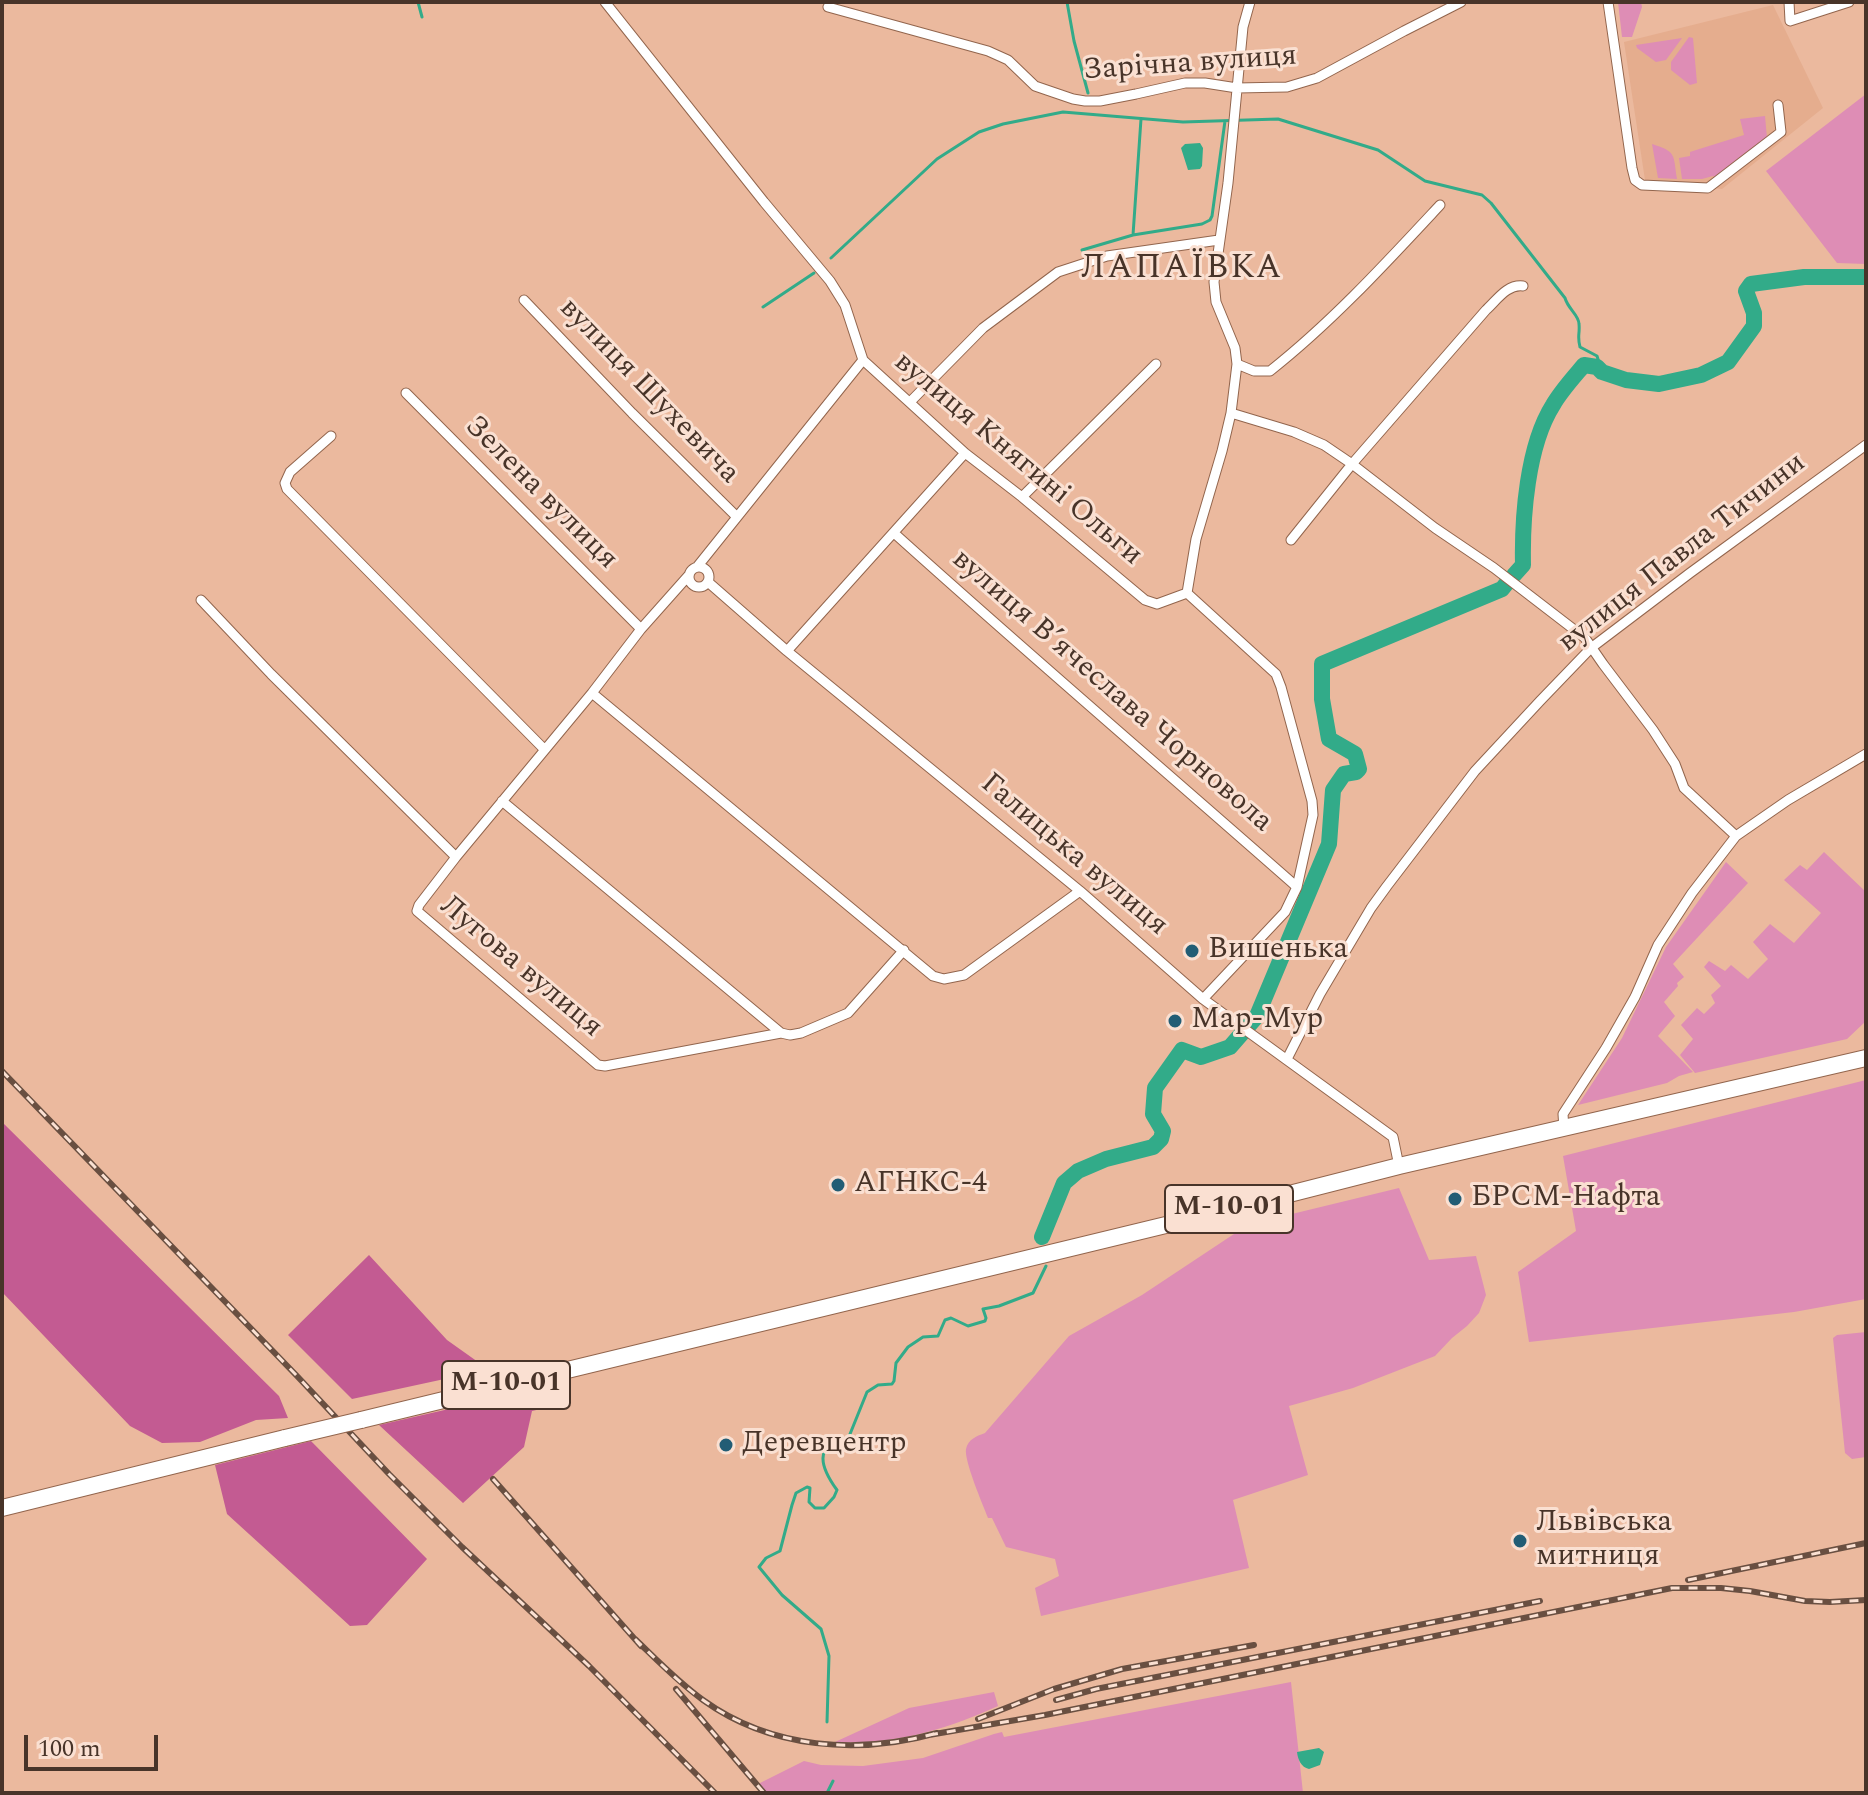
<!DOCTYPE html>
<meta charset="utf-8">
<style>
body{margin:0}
#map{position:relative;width:1868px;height:1795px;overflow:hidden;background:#ebb99e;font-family:Spectral,serif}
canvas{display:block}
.frame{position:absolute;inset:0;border:4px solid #483429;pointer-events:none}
.scale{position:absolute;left:24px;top:1735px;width:134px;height:36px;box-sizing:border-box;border:4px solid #483429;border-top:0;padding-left:10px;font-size:24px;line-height:28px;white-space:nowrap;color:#483429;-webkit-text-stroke:6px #fae0d2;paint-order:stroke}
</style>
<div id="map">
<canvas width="1868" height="1795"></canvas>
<div class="frame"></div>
<div class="scale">100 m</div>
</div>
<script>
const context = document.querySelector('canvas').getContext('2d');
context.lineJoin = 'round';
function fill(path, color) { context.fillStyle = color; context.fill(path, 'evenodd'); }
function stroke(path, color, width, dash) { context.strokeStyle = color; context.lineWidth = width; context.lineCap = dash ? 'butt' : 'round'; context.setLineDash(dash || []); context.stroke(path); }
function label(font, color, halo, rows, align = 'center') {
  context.font = font + ' Spectral,serif'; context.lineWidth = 6; context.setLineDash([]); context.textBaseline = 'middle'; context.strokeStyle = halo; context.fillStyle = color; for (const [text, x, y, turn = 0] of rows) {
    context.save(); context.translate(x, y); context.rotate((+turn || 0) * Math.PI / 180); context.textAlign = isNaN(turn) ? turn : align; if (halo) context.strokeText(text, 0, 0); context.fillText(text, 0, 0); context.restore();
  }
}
fill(new Path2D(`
 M1773,5l50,103 -101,81 -77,-9 -21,-138z`), '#e5ad8e');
fill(new Path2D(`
 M1618,2h23l1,5 -10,30h-10z
 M1689,37l4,1 4,45 -7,2 -19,-15v-8z
 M1682,38l-16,22 -10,2 -19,-14 -1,-3z
 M1866,94v170l-29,-1 -71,-92z
 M1765,116l2,22 -51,40 -3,-2 -11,3h-20l-3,-21 11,-2v-4l3,-1 51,-16 -4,-16z
 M1652,144c25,8 21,10 25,35l-19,-1z
 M1824,852l42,40v129l-19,18 -152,34 -15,-18 13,-16 -12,-14 16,-17 7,6 11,-11 -4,-8 10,-9 -17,-19 5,-6 16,10 6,-6 17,14 20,-20 -15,-17 17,-18 24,19 27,-30 -37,-33 16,-15 7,5z
 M1726,862l22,21 -75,81 11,13 -7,6 1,3 -14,16 11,14 -17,20 35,36 -14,4 -12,7 -89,22 44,-67 44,-91z
 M1866,1080v219l-72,13 -265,30 -11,-70 58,-41 -13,-75z
 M1399,1188l30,72 47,-4 10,39 -7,18 -12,13 -15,12 -17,18 -82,32 -64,18 19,69 -75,25 16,68 -208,48 -6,-28 24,-12 -4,-17 -49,-12 -14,-29h-4c-5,-13 -24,-57 -22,-69 2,-10 11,-13 19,-16l84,-97 73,-41 92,-61 29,-13z
 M1866,1332v125l-14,2 -7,-6 -12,-115 4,-3z
 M1291,1682l12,111h-536l-9,-9 46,-23 17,4 42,1 60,-8 71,-24 8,-2 2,5z
 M994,1692l4,14c-50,23 -107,40 -163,36l74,-34z`), '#de8db5');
fill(new Path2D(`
 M2,1122l277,274 9,22 -32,2 -56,22 -38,1 -32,-17 -128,-134z
 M369,1255l78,85 31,22 -15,13 -111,24 -64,-64z
 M558,1384l9,19 -35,8 -8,36 -61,56 -84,-78z
 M311,1441l116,118 -60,66 -17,1 -123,-112 -12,-49z`), '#c35b92');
fill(new Path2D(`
 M1200,143l3,5 -1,18 -2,3 -12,1 -7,-22 4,-4z
 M1319,1748l5,4 -4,13 -11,4c-8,-2 -11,-9 -12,-17z`), '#32ab89');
stroke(new Path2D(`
 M418,2l4,15
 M1067,2l7,39 14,52
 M1133,235l8,-116
 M1082,250l51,-15 69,-11 8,-4 2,-4 13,-95
 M831,258l106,-99 42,-27 24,-8 60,-12 120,10 95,-3 100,31 47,31 57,14 9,8 74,95c3,11 14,17 14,26 1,10 -2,12 1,23l17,9 5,16
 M763,307l51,-34
 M827,1722l2,-66 -8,-27 -39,-34 -23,-28 7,-9 14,-7 12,-46 4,-12 11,-6 3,1 -1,14 6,6h9l10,-11 3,-7c-16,-22 -25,-46 11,-51l19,-47 11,-7 14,-1 2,-3 2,-18 12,-16 15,-10 15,-1 7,-16 6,-2 17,8 17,-5 1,-3 -3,-9 16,-3 34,-13 13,-27
 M827,1793l6,-12`), '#32ab89', 3);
stroke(new Path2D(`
 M1514,575l9,-10c-1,-47 4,-119 30,-160 8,-14 20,-27 31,-40l13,2 5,5 24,8 33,4 42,-9 27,-13 26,-36v-13l-8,-22 5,-7 53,-7h62
 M1042,1237l22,-54 14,-12 28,-12 47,-12 8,-8 2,-8 -10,-17 2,-26 27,-38 19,7 29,-10 27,-31 72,-172 4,-54 11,-16 12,-2 3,-3 -4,-15 -26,-15 -7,-40v-35l180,-75 4,-5`), '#32ab89', 16);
const minor = new Path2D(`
 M605,2l159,200 66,79 15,24 18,55 102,93 57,44 123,103 12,4 30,-11
 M1608,2l24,166 3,12 7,5 66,3 73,-56 -3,-27
 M1789,2l1,19 59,-19
 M828,7l160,44 20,9 27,26 38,13 12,2h15l36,-7 49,-11h20l32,5 50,-1 30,-9 87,-47 57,-29
 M524,300l108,113 105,104
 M1237,364l17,7h16c62,-49 116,-108 170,-166
 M406,393l235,236
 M910,402l73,-74 75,-56 49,-16 112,-16
 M1231,413l63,19 30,13 28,19 83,64 59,40 91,70 18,26 50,66 22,34 9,24 52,48
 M331,436l-41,36 -5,11 2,6 257,260
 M1022,497l134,-133
 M894,533c133,120 269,236 403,354
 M1291,540l61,-76 134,-154c11,-10 21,-26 37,-24
 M689 577a10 10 0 1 1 20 0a10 10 0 1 1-20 0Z
 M697,567l166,-207
 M689,575l-48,54 -49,64 -136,164 -37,48 -2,6 181,154 7,1 176,-33
 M708,582l79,69 293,240 123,108 190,138 6,29
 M1187,593l9,-54 26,-88 9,-38 6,-49 -2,-16 -19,-46 -2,-20 14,-99 15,-156 7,-25
 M1187,593l89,81 5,13 31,114 1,14 -16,72 -12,25 -82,87
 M201,600l70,74 185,183
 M787,651l178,-198
 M592,693l341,283 11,3 20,-4 116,-84
 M502,801l279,232 9,2 11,-2 47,-20 56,-63
 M1287,1059l33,-65 51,-86 16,-22 88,-115 65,-70 51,-53 99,-75 176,-128
 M1564,1129l-1,-15 43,-66 29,-51 23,-52 34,-52 44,-57 52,-36 78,-46`);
const trunk = new Path2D(`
 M361,1420l842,-204 196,-50 467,-108
 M2,1508l283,-70`);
stroke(minor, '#92654d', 11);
stroke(trunk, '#92654d', 18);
stroke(minor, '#fff', 9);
stroke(trunk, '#fff', 16);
const rail = new Path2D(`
 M2,1071l295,305 92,98 73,73 127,119 126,127
 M493,1479l148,167
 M1688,1580l178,-37
 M635,1639c22,21 43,43 68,61 68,49 155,55 234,33
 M676,1689l88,104
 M1056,1700l40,-11 444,-88
 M978,1719l76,-30 68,-20 132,-24
 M929,1735l116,-20 627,-127h49l29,3 55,10 25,1 36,-2`);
stroke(rail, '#694f41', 6);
stroke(rail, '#fae0d2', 3, [9]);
const trunkBridge = new Path2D(`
 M285,1438l76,-18`);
stroke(trunkBridge, '#92654d', 18, []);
stroke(trunkBridge, '#fff', 16);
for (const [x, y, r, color] of [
 [1192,951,8,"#225d75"],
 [1175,1021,8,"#225d75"],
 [838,1185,8,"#225d75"],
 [1455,1199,8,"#225d75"],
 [726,1445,8,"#225d75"],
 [1520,1541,8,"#225d75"]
]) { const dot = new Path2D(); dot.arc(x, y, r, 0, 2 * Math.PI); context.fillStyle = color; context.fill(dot); stroke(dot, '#fae0d2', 3); }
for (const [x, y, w] of [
 [1229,1209,128],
 [506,1385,128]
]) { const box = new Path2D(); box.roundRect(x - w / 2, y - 24, w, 48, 6); context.fillStyle = '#fae0d2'; context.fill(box); stroke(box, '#483429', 2); }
label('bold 28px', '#483429', null, [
 ["М-10-01",1229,1209],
 ["М-10-01",506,1385]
]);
label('30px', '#483429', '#fae0d2', [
 ["Зарічна вулиця",1190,65,-4],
 ["вулиця Шухевича",648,392,46],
 ["вулиця Княгині Ольги",1017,460,40],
 ["Зелена вулиця",540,494,45],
 ["вулиця Павла Тичини",1683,554,-38],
 ["вулиця Вʼячеслава Чорновола",1111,692,41],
 ["Галицька вулиця",1073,856,40],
 ["Лугова вулиця",520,968,40]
]);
label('30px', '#483429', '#fae0d2', [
 ["Вишенька",1208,951],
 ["Мар-Мур",1191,1021],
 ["АГНКС-4",854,1185],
 ["БРСМ-Нафта",1471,1199],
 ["Деревцентр",742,1445],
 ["Львівська",1536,1524],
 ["митниця",1536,1558]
], 'left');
context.letterSpacing = '2px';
label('34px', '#483429', '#fae0d2', [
 ["ЛАПАЇВКА",1182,270]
]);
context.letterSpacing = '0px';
</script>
